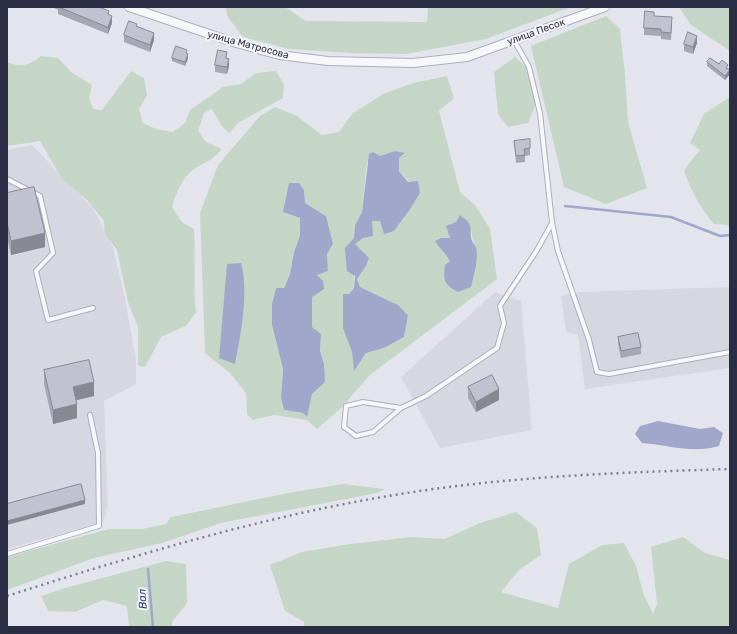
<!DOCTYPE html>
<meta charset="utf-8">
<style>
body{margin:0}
#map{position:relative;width:737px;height:634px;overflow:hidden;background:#e4e5ec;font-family:Rubik,sans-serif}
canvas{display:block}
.frame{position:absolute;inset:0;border:8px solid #2b2d45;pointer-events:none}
</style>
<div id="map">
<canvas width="737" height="634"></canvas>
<div class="frame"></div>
</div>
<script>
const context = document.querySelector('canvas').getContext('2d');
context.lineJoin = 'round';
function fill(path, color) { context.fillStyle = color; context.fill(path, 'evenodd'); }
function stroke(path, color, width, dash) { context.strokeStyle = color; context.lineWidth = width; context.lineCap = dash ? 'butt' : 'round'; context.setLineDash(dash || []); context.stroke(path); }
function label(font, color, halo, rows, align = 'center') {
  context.font = font + ' Rubik,sans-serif'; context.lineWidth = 4; context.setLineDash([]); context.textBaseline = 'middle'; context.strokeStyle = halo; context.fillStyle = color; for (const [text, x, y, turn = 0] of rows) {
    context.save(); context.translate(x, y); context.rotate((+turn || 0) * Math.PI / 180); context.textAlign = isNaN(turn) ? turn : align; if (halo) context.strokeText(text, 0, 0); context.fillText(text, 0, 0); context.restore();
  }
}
fill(new Path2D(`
 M32,145l61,63 20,39 12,52 11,61v24l-32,17 4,105 -5,16 -96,27v-399z
 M730,287v81l-145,21 -7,-54 -12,-3 -5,-36 19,-4z
 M495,292l26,9 11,129 -92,18 -39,-71z`), '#d6d7e1');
fill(new Path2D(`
 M226,7h59l21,14 121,1 1,-15h143l-85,32 -80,15 -54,-1 -63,-4 -46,-12 -16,-21z
 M679,7h51v44l-39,-26z
 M606,16l14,13 5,45 3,48 19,66 -41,16 -42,-17 -33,-141z
 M41,56l17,2 13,14 21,13 -3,13 4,11 9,1 29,-39 13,7 3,17 -8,14 4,14 13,6 17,3 12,-9 5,-13 33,-23 18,-3 15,-11 20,-2 8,14 -1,13 -45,25 -9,10 -8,-8 -9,-16 -8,4 -6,18 8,11 16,7c-12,13 -15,12 -28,20 -12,8 -18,25 -22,38l10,15 12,7c2,29 -1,55 2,83l-10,14 -25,11 -16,30 -7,-1v-39l-10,-25 -11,-52 -12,-16 -1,-13 -17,-21 -25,-21 -22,-38 -33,5v-84c14,6 23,3 34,-6z
 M515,57l13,12 8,34 -8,20 -20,4 -10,-13 -4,-42z
 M447,76l7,22 -15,13 21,81 15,13 15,24 7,50 -127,96 -29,33 -24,21 -10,-9 -33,-5 -21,5 -6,-6 -1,-21 -16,-20 -25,-20 -5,-140 18,-48 42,-49 15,-9 22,9 25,19 17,-3 13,-18 31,-20 30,-11zM395,151l10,3 -6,4v13l21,22 -9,15 -17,23 -14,-10h-8l-9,17 -8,6 11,22 -9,13 3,8 38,18 10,10 -4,22 -20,11 -18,5 -12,18 -2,-19 -9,-24v-34h6l5,-6v-50l1,-13 7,-13 5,-50zM304,190l1,13 21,13 7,28 -6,10 1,17 -11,4 -5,22v30l9,7 -1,17 4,13 -21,49 -19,-3 -3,-12 2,-29 -11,-44v-21l4,-16h8l6,-14 4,-22 6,-16v-18l-17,-6zM460,215c16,9 8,19 16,32l-26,14 -9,-23h9l-1,-12 7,-4z
 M730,97v128l-16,-1c-14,-16 -23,-34 -30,-53l6,-9 10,-12 -10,-7 14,-29z
 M343,484l42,5 -8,4 -156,30 -59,20 -68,15 -87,32v-33l102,-28h33l24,-5 5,-7 117,-24z
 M516,512l21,16 4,27 -22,15 -18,22 57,16 11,-44 33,-19 22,-2 12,23 7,27 10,21 4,-10 -6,-57 32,-10 22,16 25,7v67h-426v-5l-19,-11 -15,-46 32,-13 48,-8 61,-7 34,2 35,-16z
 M166,561l20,3 1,39 -15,19v5h-43l-2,-21 -24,-6 -28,12 -27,-1 -7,-15 24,-8z`), '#c5d6c6');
fill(new Path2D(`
 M395,151l10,2 -6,5v13l9,11 10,-1 2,12 -9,15 -17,23 -10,3 -4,-13h-8l1,15 -10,2 -8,6 14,14 -3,8 -9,13 3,8 38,18 10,10 -4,22 -20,11 -18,5 -12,18 -2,-19 -9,-24v-34h6l5,-6 1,-12 -8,-5 -2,-23 9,-10 1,-13 7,-13 7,-58 4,-2 7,4z
 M289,183h10l5,7 1,13 21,13 7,28 -6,10 1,17 -11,4 6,6 1,8 -12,8v30l9,7 -1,17 4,13 1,18 -13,12 -5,23 -4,-4 -19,-3 -3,-12 2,-29 -11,-44v-21l4,-16h8l6,-14 4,-22 6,-16v-18l-17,-6z
 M460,215c16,11 8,12 12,26 1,2 3,4 4,6 3,12 -2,28 -5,40l-13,5c-14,-8 -15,-11 -13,-27l5,-4c-4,-8 -10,-12 -15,-20l6,-3h9l-4,-12 10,-4z
 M241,263c8,30 0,70 -6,101l-16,-6 8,-94z
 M658,421l42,8 14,-2 9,6 -4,13c-26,8 -50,-1 -77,-3l-7,-9 5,-8z`), '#a0a7cb');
stroke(new Path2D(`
 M565,206l106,11 49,19 10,-1
 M148,569l5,58`), '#a0a7cb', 2.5);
const lane = new Path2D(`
 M514,40l15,27 11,46 12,109 6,29 31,89 8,32 12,2 121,-22
 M7,179l33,17 13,57 -17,18 12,49 45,-12
 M401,408l-38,-6 -17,4 -2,21 12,9 17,-4 28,-24 25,-12 71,-48 7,-25 -4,-17 37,-56 15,-27
 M7,554l92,-28 -1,-73 -8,-38`);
const street = new Path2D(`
 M129,7l104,35 46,13 49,6 85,2 54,-6 138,-50`);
stroke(lane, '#acaeba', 6);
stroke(street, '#acaeba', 10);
stroke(lane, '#f7f7fa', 4);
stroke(street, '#f7f7fa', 8);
stroke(new Path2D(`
 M7,596c144,-46 291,-90 442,-109 94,-12 187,-15 281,-18`), '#7d7f96', 2.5, [2, 4]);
fill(new Path2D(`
 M54,7h45l10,7 3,9 -4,11 -50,-20v-4l-4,-2z
 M654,16l18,8 -1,16 -10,-1v-3l-17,-1v-7z
 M137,26l17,14 -4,12 -26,-10v-7z
 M697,43l-4,11 -9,-3v-7z
 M187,54l1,4 -3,8 -13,-5v-3z
 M227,58l2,8 -2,8 -12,-2v-7z
 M707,62l12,2 9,4v1l2,5 -5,6 -18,-14z
 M514,141l16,7v7l-5,1v6l-9,1z
 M7,193l38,54 -34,8 -4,-18z
 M618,337l23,10v7l-20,4 -3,-14z
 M44,370l50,26 -18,4 1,18 -24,6 -9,-40z
 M468,387l31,13 -23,12 -8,-14z`), '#a6a7b2');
fill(new Path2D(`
 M112,16v7l-4,11v-7z
 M154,33v7l-4,12v-7z
 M697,36v7l-4,11v-7z
 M188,54v4l-3,8v-4z
 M229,59v7l-2,8v-7z
 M730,70v4l-5,6v-4z
 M45,233v14l-34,8v-14z
 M94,382v14l-21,5v-14z
 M499,389v11l-23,12v-10z
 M77,404v14l-24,6v-14z
 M85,500v4l-78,21v-4z`), '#878891');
const building = new Path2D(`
 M59,7h40l10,4 -1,3 4,2 -4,11z
 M645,11l9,1v4l18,1 -1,16 -10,-1v-3l-17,-1z
 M129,21l8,3 -1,2 18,7 -4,12 -26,-10z
 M688,32l9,4 -4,11 -9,-3z
 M176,46l11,4 -1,3 2,1 -3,8 -13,-4z
 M218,50l9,2 -1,6 3,1 -2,8 -12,-2z
 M710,58l9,6 3,-4 6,5 -2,3 4,2 -5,6 -18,-14z
 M530,139v9l-6,1 1,6 -9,1 -2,-15z
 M34,187l11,46 -34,8 -4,-18v-30z
 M638,333l3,14 -20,4 -3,-14z
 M89,360l5,22 -21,5 4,17 -24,6 -9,-40z
 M492,375l7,14 -23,13 -8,-15z
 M81,484l4,16 -78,21v-17z`);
fill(building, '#c1c2cf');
stroke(building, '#878891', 1);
label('10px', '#2b2d45', '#f4f5f9', [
 ["улица Песок",536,32,-20],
 ["улица Матросова",248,45,15]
]);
label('italic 11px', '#353f79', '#f4f5f9', [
 ["Вал",143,599,-94]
]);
</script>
